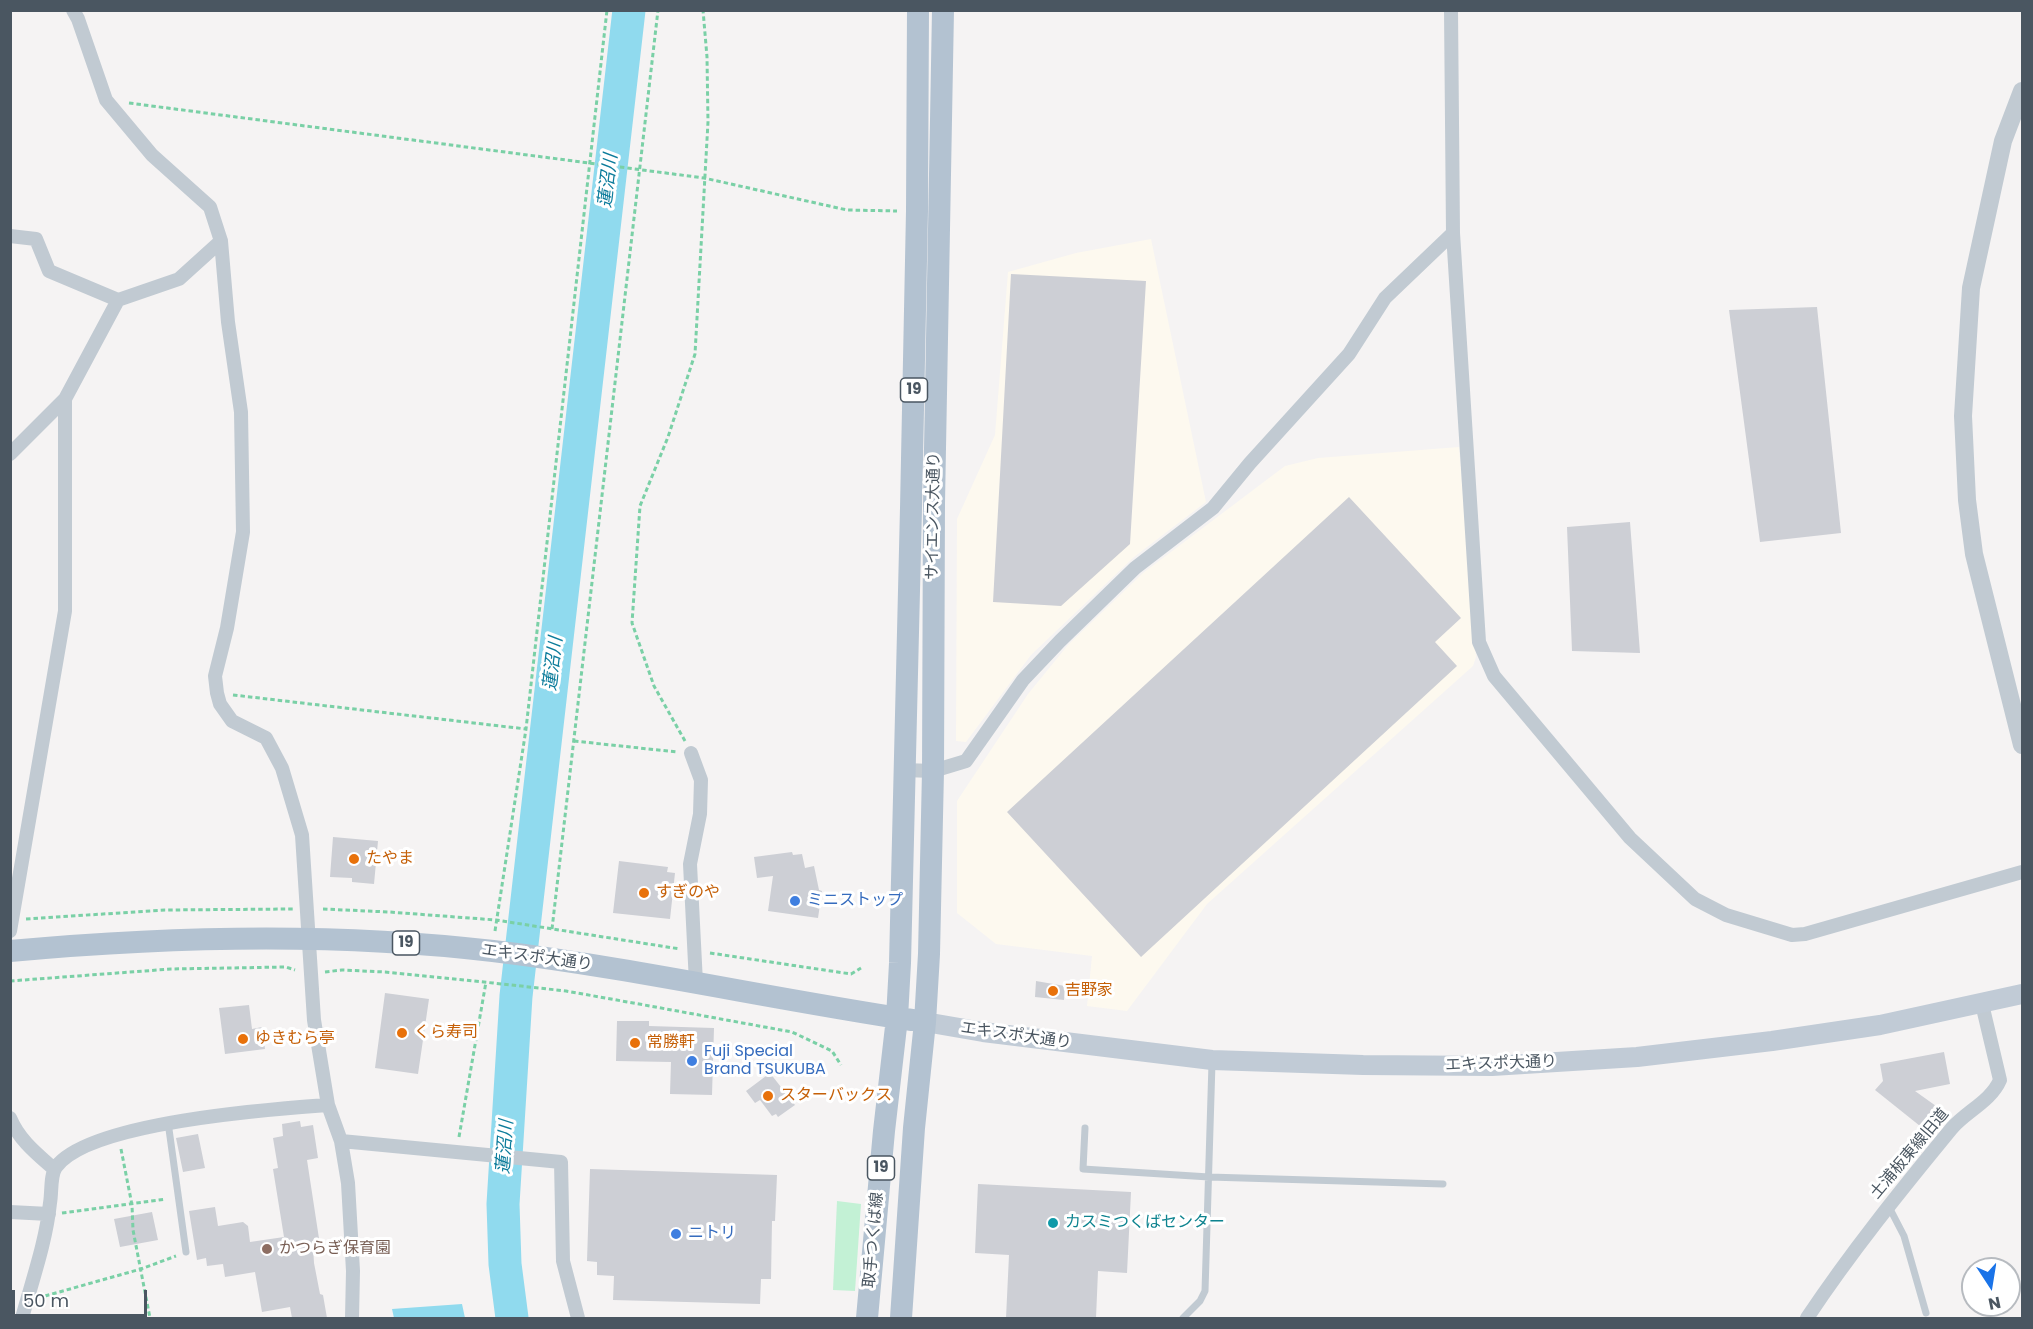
<!DOCTYPE html>
<meta charset="utf-8">
<style>
body{margin:0}
#map{position:relative;width:2033px;height:1329px;overflow:hidden;background:#f5f3f3;font-family:Poppins,sans-serif}
canvas{display:block}
.frame{position:absolute;inset:0;border:12px solid #4a5661;pointer-events:none}
.north{position:absolute;left:1961px;top:1257px;width:60px;height:60px;box-sizing:border-box;background:#fff;border:2px solid #b7bbc0;border-radius:50%;rotate:168deg;font-size:16px;font-weight:700;line-height:24px;text-align:center;color:#4a5661}
.north::after{content:'';display:block;margin:auto;width:21px;height:27px;background:#1a73e8;clip-path:polygon(50% 0,100% 100%,50% 72%,0 100%)}
.scale{position:absolute;left:12px;top:1290px;width:135px;height:27px;box-sizing:border-box;border:3px solid #4a5661;border-top:0;padding-left:8px;font-size:18px;line-height:21px;white-space:nowrap;color:#4a5661;-webkit-text-stroke:4px #fff;paint-order:stroke}
</style>
<div id="map">
<canvas width="2033" height="1329"></canvas>
<div class="frame"></div>
<div class="north">N</div>
<div class="scale">50 m</div>
</div>
<script>
const context = document.querySelector('canvas').getContext('2d');
context.lineJoin = 'round';
function fill(path, color) { context.fillStyle = color; context.fill(path, 'evenodd'); }
function stroke(path, color, width, dash) { context.strokeStyle = color; context.lineWidth = width; context.lineCap = dash ? 'butt' : 'round'; context.setLineDash(dash || []); context.stroke(path); }
function label(font, color, halo, rows, align = 'center') {
  context.font = font + ' Poppins,"Noto Sans JP",sans-serif'; context.lineWidth = 6; context.setLineDash([]); context.textBaseline = 'middle'; context.strokeStyle = halo; context.fillStyle = color; for (const [text, x, y, turn = 0] of rows) {
    context.save(); context.translate(x, y); context.rotate((+turn || 0) * Math.PI / 180); context.textAlign = isNaN(turn) ? turn : align; if (halo) context.strokeText(text, 0, 0); context.fillText(text, 0, 0); context.restore();
  }
}
fill(new Path2D(`
 M1151,239l55,263 -72,55 -103,98 -65,87 -10,-1 1,-222 38,-84 13,-163 68,-19z
 M1459,447l17,210 -3,9 -266,238 -80,107 -40,-5 5,-50 -96,-12 -39,-31v-112l71,-107 40,-49 75,-72 142,-107 33,-8z`), '#fdf9ef');
fill(new Path2D(`
 M837,1201l24,3 -6,87 -22,-1z`), '#c3f1d5');
fill(new Path2D(`
 M462,1304l3,14h-71l-2,-9z`), '#90daee');
stroke(new Path2D(`
 M512,1318l-7,-54 -2,-60 13,-208 113,-986`), '#90daee', 33);
fill(new Path2D(`
 M1011,274l135,7 -16,263 -69,62 -68,-4z
 M1817,307l24,226 -81,9 -31,-232z
 M1349,497l112,121 -26,24 22,24 -316,291 -134,-145z
 M1630,522l10,131 -68,-2 -5,-124z
 M333,837l45,4 -4,43 -22,-2v-4l-22,-1z
 M792,852l1,3 9,-1 3,14 9,-2 5,24 3,1 -4,27 -50,-7 5,-35 -16,2 -3,-21z
 M619,861l49,6 -1,5 8,1 -5,46 -57,-6z
 M1036,981l29,5 -1,14 -29,-3z
 M385,993l44,6 -11,75 -43,-6z
 M249,1005l3,24 10,-2 3,22 -40,5 -6,-46z
 M617,1021h32v5l65,2 -2,67 -42,-1 1,-32 -55,-1z
 M1944,1052l6,32 -35,7 21,15 -16,20 -45,-36 8,-9 -3,-17z
 M770,1073l25,32 -17,12 -2,-3 -4,2 -12,-16 -5,3 -9,-12z
 M300,1121l1,6 12,-2 5,33 -11,2 13,85 -7,2 1,16 6,31 3,1 4,23h-35l-2,-11 -28,5 -7,-40 -30,5 -2,-13 -16,2 -1,-8 -9,2 -8,-49 26,-4 3,19 25,-4 5,4 2,16 34,-5 -11,-68 5,-1 -5,-30 10,-2 -1,-12z
 M198,1134l7,34 -22,4 -7,-34z
 M590,1169l187,6 -2,46h-3l-1,58h-10l-1,25 -147,-4 1,-24 -17,-1v-13l-10,-1z
 M978,1184l153,8 -4,81 -29,-2 -2,47h-90l3,-63 -34,-2z
 M152,1212l6,28 -38,7 -6,-28z`), '#cdcfd5');
stroke(new Path2D(`
 M129,103l575,75 143,32 50,1
 M233,695l293,34
 M574,741l103,11
 M685,741l-31,-55 -22,-63 8,-117 28,-69 27,-83 13,-232 -1,-65 -4,-47
 M323,909l66,3 107,8 184,29
 M26,919l139,-9 128,-1
 M552,929l106,-919
 M495,931l31,-202 81,-719
 M710,953l141,21 10,-6
 M325,972l17,-2 43,2 108,11 73,8 84,15 142,26 40,19 9,14
 M10,981l161,-12 115,-2 9,3
 M459,1137l27,-155
 M121,1149l11,56 1,25 17,88
 M62,1213l104,-14
 M45,1296l96,-27 35,-13`), '#7ad0a6', 3, [4.5, 3]);
stroke(new Path2D(`
 M168,1122l18,130
 M1085,1128l-2,41 126,8 234,7
 M1888,1205l16,31 22,77
 M1183,1318l17,-17 5,-10 7,-228`), '#c1cad2', 7);
stroke(new Path2D(`
 M73,10l5,9 28,81 46,55 58,52 11,34 7,81 13,90 2,120 -16,96 -12,48 2,17 3,11 12,17 34,17 16,30 20,67 12,185 14,85
 M1451,10l2,223 26,409 15,34 136,162 65,61 31,16 66,20 13,-1 217,-62
 M10,236l26,3 13,32 69,29 61,-21 42,-38
 M10,454l55,-55 53,-99
 M691,753l10,27 -1,34 -10,50 6,119
 M904,770l29,1 33,-10 57,-81 37,-39 75,-73 78,-60 37,-45 99,-109 36,-56 68,-65
 M10,931l55,-320v-212
 M10,1118c9,22 27,36 44,51
 M341,1141l220,21 2,99 15,57
 M10,1212l39,2
 M22,1318c10,-37 24,-76 28,-115 2,-10 0,-28 6,-36 33,-45 216,-58 272,-62l13,36 7,42 5,88 -1,47
 M1807,1318c44,-66 94,-128 145,-190 15,-17 39,-27 48,-48l-18,-76`), '#c1cad2', 14);
stroke(new Path2D(`
 M2022,91l-19,50 -32,147 -8,128 4,84 7,54 48,191`), '#c1cad2', 18);
stroke(new Path2D(`
 M925,1022l58,10 229,28 151,5 129,1 145,-9 135,-16 108,-16 142,-31`), '#c1cbd6', 20);
stroke(new Path2D(`
 M10,951c161,-15 323,-19 483,0 141,17 279,48 419,69
 M867,1318l17,-187 13,-113 3,-55 11,-455 6,-297 1,-201
 M901,1318l13,-190 11,-106 4,-68 4,-183 1,-268 9,-493`), '#b3c2d1', 22);
for (const [x, y, r, color] of [
 [354,859,6,"#e8710a"],
 [644,893,6,"#e8710a"],
 [795,901,6,"#3f7fe0"],
 [1053,991,6,"#e8710a"],
 [402,1033,6,"#e8710a"],
 [243,1039,6,"#e8710a"],
 [635,1043,6,"#e8710a"],
 [692,1061,6,"#3f7fe0"],
 [768,1096,6,"#e8710a"],
 [1053,1223,6,"#0f9aa8"],
 [676,1234,6,"#3f7fe0"],
 [267,1249,6,"#8d6e63"]
]) { const dot = new Path2D(); dot.arc(x, y, r, 0, 2 * Math.PI); context.fillStyle = color; context.fill(dot); stroke(dot, '#fff', 2); }
for (const [x, y, w] of [
 [914,390,27],
 [406,943,27],
 [881,1168,27]
]) { const box = new Path2D(); box.roundRect(x - w / 2, y - 12, w, 24, 4.5); context.fillStyle = '#fff'; context.fill(box); stroke(box, '#4a5661', 1.5); }
label('bold 15px', '#4a5661', null, [
 ["19",914,390],
 ["19",406,943],
 ["19",881,1168]
]);
label('16px', '#4a5661', '#fff', [
 ["サイエンス大通り",934,516,-89],
 ["エキスポ大通り",537,958,8],
 ["エキスポ大通り",1016,1036,8],
 ["エキスポ大通り",1501,1064,-2],
 ["土浦板東線旧道",1910,1154,-50],
 ["取手つくば線",874,1240,-85]
]);
label('16px', '#c56008', '#fff', [
 ["たやま",366,859],
 ["すぎのや",656,893],
 ["吉野家",1065,991],
 ["くら寿司",414,1033],
 ["ゆきむら亭",255,1039],
 ["常勝軒",647,1043],
 ["スターバックス",780,1096]
], 'left');
label('16px', '#366cbe', '#fff', [
 ["ミニストップ",807,901],
 ["Fuji Special",704,1052],
 ["Brand TSUKUBA",704,1070],
 ["ニトリ",688,1234]
], 'left');
label('16px', '#0d838f', '#fff', [
 ["カスミつくばセンター",1065,1223]
], 'left');
label('16px', '#785e54', '#fff', [
 ["かつらぎ保育園",279,1249]
], 'left');
label('italic 18px', '#0c7c9b', '#fff', [
 ["蓮沼川",609,181,-83],
 ["蓮沼川",554,664,-83],
 ["蓮沼川",506,1147,-86]
]);
</script>
